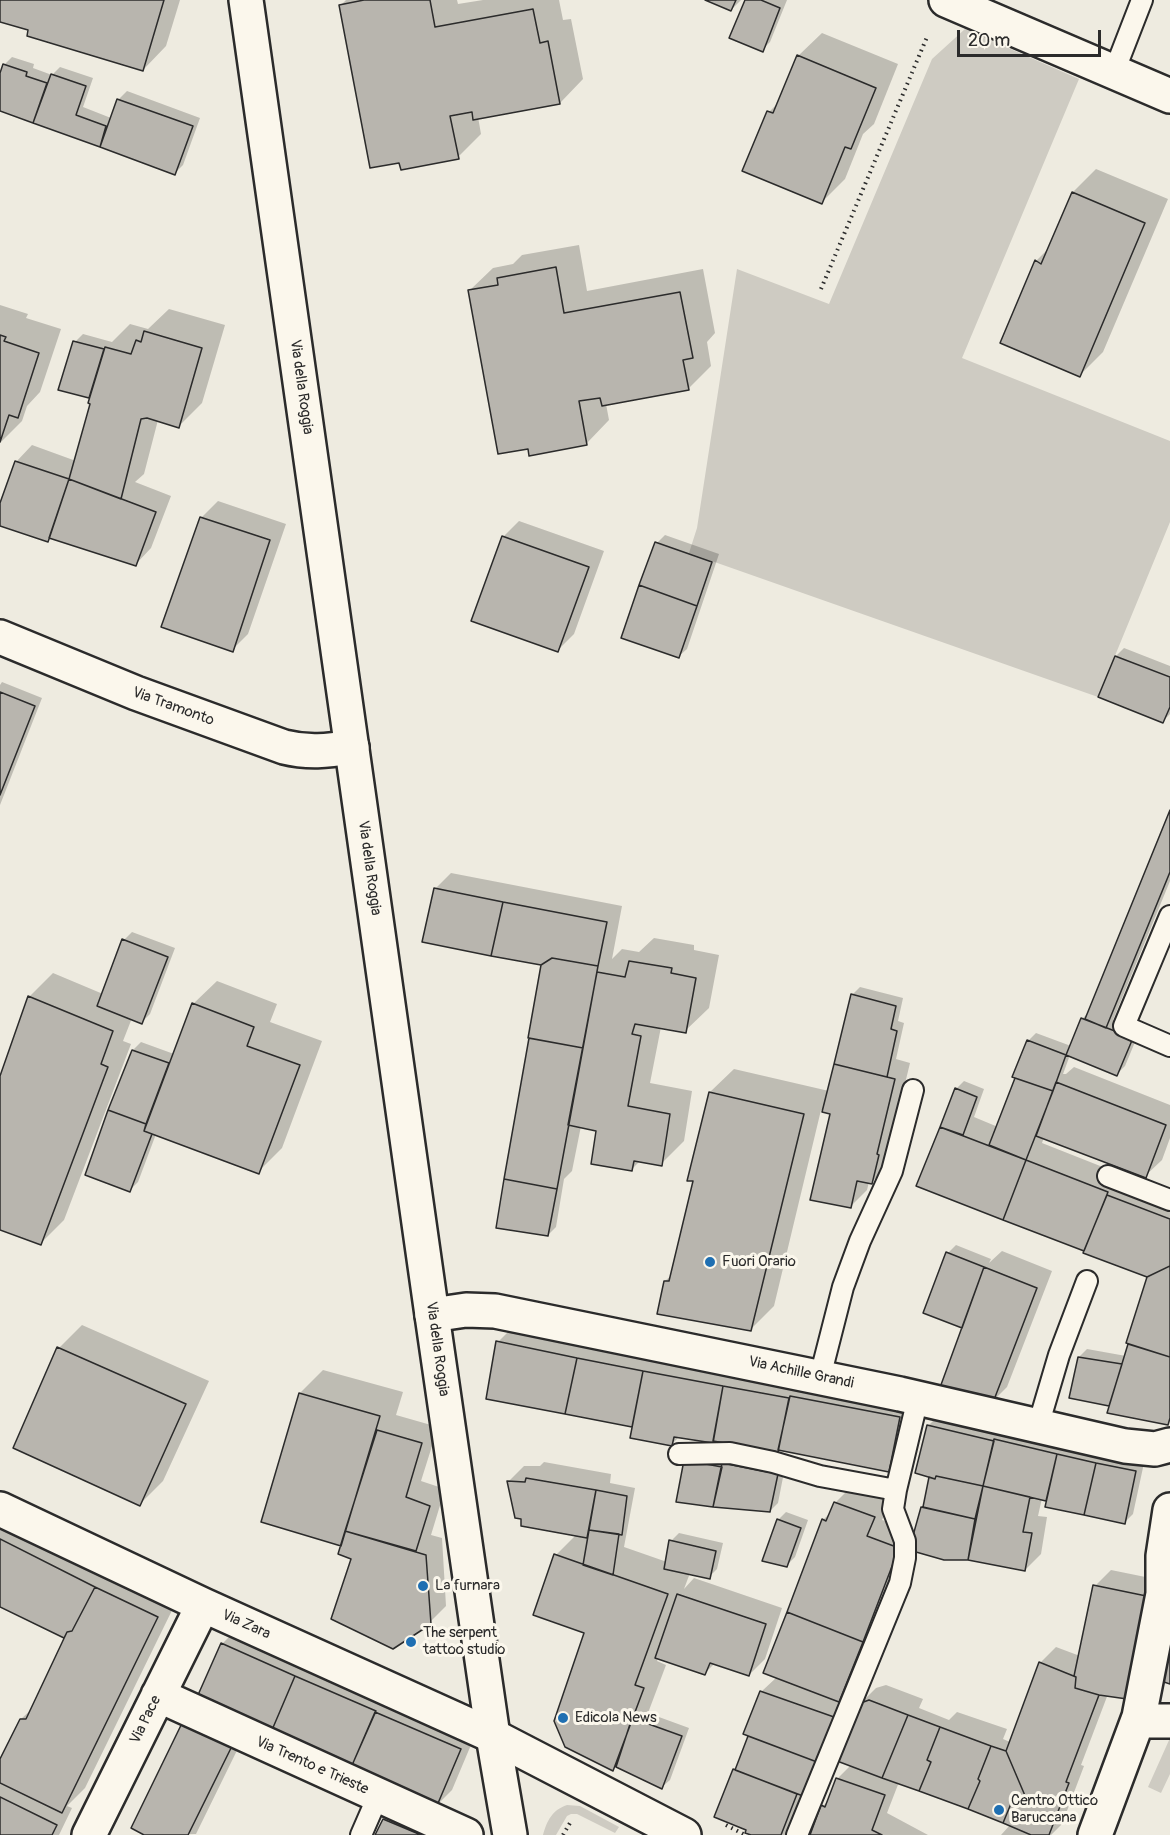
<!DOCTYPE html>
<style>
body{margin:0}
#map{position:relative;width:1170px;height:1835px;overflow:hidden;background:#eeebe0;font-family:Pangolin,sans-serif}
canvas{display:block}
.scale{position:absolute;left:957px;top:30px;width:144px;height:27px;box-sizing:border-box;border:3px solid #2b2b2b;border-top:0;padding-left:8px;font-size:18px;line-height:21px;white-space:nowrap;color:#2b2b2b;-webkit-text-stroke:4px #fbf7ec;paint-order:stroke}
</style>
<div id="map">
<canvas width="1170" height="1835"></canvas>
<div class="scale">20 m</div>
</div>
<script>
const context = document.querySelector('canvas').getContext('2d');
context.lineJoin = 'round';
function fill(path, color) { context.fillStyle = color; context.fill(path, 'evenodd'); }
function stroke(path, color, width, dash) { context.strokeStyle = color; context.lineWidth = width; context.lineCap = dash ? 'butt' : 'round'; context.setLineDash(dash || []); context.stroke(path); }
function label(font, color, halo, rows, align = 'center') {
  context.font = font + ' Pangolin,sans-serif'; context.lineWidth = 6; context.setLineDash([]); context.textBaseline = 'middle'; context.strokeStyle = halo; context.fillStyle = color; for (const [text, x, y, turn = 0] of rows) {
    context.save(); context.translate(x, y); context.rotate((+turn || 0) * Math.PI / 180); context.textAlign = isNaN(turn) ? turn : align; if (halo) context.strokeText(text, 0, 0); context.fillText(text, 0, 0); context.restore();
  }
}
fill(new Path2D(`
 M965,29l114,50 -117,279 208,83v81l-72,175 -409,-144 8,-25 40,-259 92,35 103,-245z
 M1170,1738v36l-9,19 -13,-6z
 M567,1805l13,1 39,21 -4,6 -38,-19h-6l-4,2 -11,19h-13c4,-14 9,-25 24,-30z`), '#cecbc2');
fill(new Path2D(`
 M0,0h180l-14,46 -23,24 -143,-50z
 M346,0h111l1,4 25,-4h76l4,20 8,-1 12,60 -23,24 -82,14 3,17 -23,23 -117,-152z
 M709,0h32l-10,10z
 M747,0h40l-17,42 -8,8z
 M822,33l76,31 -24,60 -11,10 -18,45 -23,23 -53,-90 11,-11 18,-45z
 M12,57l22,7 -1,4 19,7 8,-8 33,11 -10,29 28,11 8,-19 8,-8 73,27 -17,47 -8,8 -175,-63v-33l4,-12z
 M1096,169l72,30 -65,153 -23,23 -44,-114 13,-13 24,-56z
 M579,245l8,46 116,-22 12,64 -8,9 4,24 -23,23 -82,15 3,16 -23,24 -117,-153 24,-23 20,-4 9,-9z
 M0,305l28,9 -2,4 35,11 -21,63 -13,14 -5,15 -22,22z
 M169,309l56,16 -23,78 -23,23 -21,-6 -14,54 -9,8 36,14 -20,52 -16,17 -85,-28 -50,-13v-17l16,-45 16,-17 44,16 16,-58 -1,-6 -31,-8 15,-47 8,-8 29,8 18,-18 18,5z
 M218,501l68,23 -38,110 -16,16 -69,-24 39,-109z
 M519,521l85,30 -30,83 -16,16 -55,-113z
 M665,535l54,19 -32,95 -8,7 -22,-113z
 M1124,648l46,18v48l-7,7 -63,-24 16,-41z
 M2,682l40,16 -42,107v-120z
 M1170,814v67l-57,139 27,10 -15,36 -8,8 -47,-19 -7,19h3l8,-7 96,38v33l-8,22 -17,16 -101,-39 -2,6 81,32 47,22v224l-3,2 -55,-23 -4,4 -29,-47 8,-8 39,7 23,-80 -231,-91 38,-96 8,-8 20,8 -10,28 24,10 30,-86 8,-8 35,13 11,-27 8,-8z
 M451,873l171,33 -10,53 10,-10 17,3 15,-14 40,7v5l25,5 -10,53 -24,23 -24,-4 -11,56 42,8 -8,50 -23,23 -21,-3 -8,8 -34,-39 -17,-4 -9,45 -8,8 -8,48 -8,8 -5,-271 -108,-75z
 M132,932l43,16 -25,66 -8,8 -10,-4 -9,23 8,3 -67,176 -23,23 -41,-15v-148l29,-83 24,-24 50,21 21,-54z
 M217,981l60,23 -7,18 52,19 -40,107 -24,24 -102,-38 -18,48 -8,8 3,-140 8,-8 33,12 19,-50z
 M860,987l43,11 -5,23 6,2 -8,36 14,4 -18,74 -4,29 -16,16h-3l-2,8 -17,17 -19,-94 -10,-3 -47,196 -23,23 -86,-48 8,-7 22,-94 15,-88 24,-23 95,22 6,-27 2,-2 15,-67z
 M956,1245l35,14 -2,4 13,-12 50,20 -45,116 -16,16 -27,-76 -16,-74z
 M82,1325l127,56 -46,100 -23,23 -81,-156z
 M514,1326l401,75 -10,53 -17,16 -109,-21 -99,-13 -8,8 -38,-18 -146,-28 10,-56z
 M323,1370l80,22 -7,23 42,12 -17,54 24,8 -14,46 11,3 4,68 -16,16 -77,-64 -9,-18 -44,-147z
 M944,1410l200,53 -11,51 -8,8 -76,-26 -3,3 -4,-1 -4,18 9,1 -6,37 -16,16 -56,-12h-25l-31,-23 -58,149 -14,14 8,3 -56,127 -7,7h-29l-41,-18 34,-82 -5,-2 17,-42 15,-14 46,-157 8,-8 4,-9 16,-16 39,14 -8,19 34,12 6,-24 3,-3 5,-27 -2,-52z
 M693,1453l92,14 -7,36 -8,8 -92,-10z
 M544,1462l67,12 -1,9 25,5 -11,59 43,15 4,-21 8,-8 44,10 -6,26 -8,8 -19,-4 -6,16 10,-11 88,30 -17,51 -16,16 -34,-12 -10,10 -47,-15 -1,3 9,4 -18,48 41,15 -19,52 -8,7 -45,-22 -4,4 -27,-137 -30,-77 20,-20 -53,-17 -15,-36 16,-16h16z
 M786,1512l22,8 -13,37 -8,8 -9,-45z
 M0,1527l180,67 -95,194 -18,18 5,2 -13,27h-59v-73l21,-43 13,-12 34,-75 -4,5 -64,-32z
 M1111,1570l59,12 -62,112 -27,71 3,1 -22,58 -11,11h-50l9,-10 -111,-43 -12,31 41,22h-116l11,-29 7,-7 8,-21 13,-13 8,-60 17,-17 10,-3 37,14 -4,9 30,12 8,-8 50,17 -4,10 7,3 30,-79 16,-16 24,9 15,-70z
 M238,1628l238,105 -24,57 -16,16 -187,-80 -53,108 -47,1 73,-191z
 M400,1803l74,32h-97l7,-15z`), '#0003');
const building = new Path2D(`
 M0,0h164l-21,71 -116,-35 1,-6 -28,-8z
 M364,0h66l5,27 98,-18 7,34 8,-2 12,63 -87,16 -1,-8 -22,4 9,43 -58,11 -2,-7 -29,5 -31,-163z
 M705,0h31l-5,11z
 M745,0h16l19,8 -17,44 -34,-14z
 M797,55l79,33 -25,61 -6,-2 -23,57 -80,-33 25,-60 6,2z
 M3,64l24,8 -1,4 21,7 -14,40 -33,-12v-38z
 M51,74l35,12 -10,29 30,11 -6,21 -67,-24z
 M117,99l76,27 -18,49 -75,-28z
 M1072,192l73,31 -65,154 -80,-34 35,-83 6,4z
 M556,267l8,46 116,-21 13,66 -10,2 6,30 -87,16 -2,-8 -21,3 8,44 -58,11 -1,-7 -30,5 -30,-164 30,-5 -1,-7z
 M144,331l58,17 -23,80 -32,-10 -6,1 -20,80 -52,-20 21,-75 -2,-1 17,-56 26,7 5,-14 5,2z
 M0,335l6,2 -2,4 35,12 -21,65 -9,-3 -9,27z
 M73,341l31,8 -15,49 -31,-8z
 M15,461l54,18 -21,63 -48,-16v-23z
 M69,479l87,33 -20,54 -87,-28z
 M200,517l70,23 -37,112 -72,-25z
 M502,536l87,31 -31,85 -87,-31z
 M655,542l57,20 -15,44 -58,-21z
 M639,585l58,21 -18,52 -58,-20z
 M1115,656l55,21v30l-7,16 -65,-26z
 M0,692l35,14 -35,89z
 M1170,810v62l-64,156 -21,-9z
 M434,888l69,14 -12,54 -69,-14z
 M503,902l104,20 -9,44 -46,-8 -11,7 -50,-9z
 M122,939l46,18 -26,67 -45,-18z
 M552,958l46,8 -15,82 -55,-10 13,-73z
 M629,961l43,7 -1,5 25,5 -10,55 -51,-9 -3,10 9,2 -13,70 42,8 -8,52 -28,-5 -2,10 -41,-7 5,-33 -28,-6 29,-153 28,5z
 M851,994l45,12 -5,23 6,2 -10,46 -53,-13z
 M28,996l85,35 -12,33 7,3 -67,178 -41,-15v-154z
 M192,1003l62,24 -7,19 53,19 -41,109 -115,-43z
 M1081,1018l52,20 -16,38 -51,-21z
 M529,1038l54,10 -26,141 -53,-10z
 M1027,1040l39,15 -13,36 -41,-14z
 M132,1050l37,13 -23,61 -38,-14z
 M834,1064l61,15 -18,75 2,1 -7,29 -15,-3 -6,27 -41,-8 20,-86 -8,-2z
 M1015,1078l38,13 -27,69 -37,-15z
 M1056,1082l110,43 -20,53 -110,-42z
 M955,1088l22,9 -14,38 -23,-8z
 M709,1092l95,22 -53,217 -94,-17 7,-33h5l24,-100h-6z
 M108,1110l38,14 -2,7 8,3 -22,58 -45,-17z
 M940,1127l86,33 -23,60 -87,-34z
 M1026,1160l82,32 -24,59 -81,-31z
 M504,1179l53,10 -9,47 -52,-8z
 M1107,1195l63,24v47l-23,11 -64,-24z
 M946,1252l38,15 -22,61 -39,-15z
 M1170,1266v91l-44,-14 21,-66z
 M984,1267l53,21 -45,117 -54,-12z
 M496,1341l81,17 -12,56 -79,-15z
 M1128,1344l42,13v61l-2,7 -61,-12z
 M57,1347l129,57 -46,102 -127,-58z
 M1078,1357l44,7 -13,42 -40,-8z
 M577,1358l66,13 -11,56 -67,-13z
 M643,1371l80,15 -10,57 -39,-6 -2,9 -42,-8z
 M723,1386l66,12 -11,54 -65,-11z
 M299,1393l81,23 -39,130 -80,-24z
 M790,1396l110,21 -11,55 -111,-22z
 M927,1425l67,16 -11,45 -47,-10 -1,3 -20,-6z
 M377,1430l45,13 -16,54 24,9 -14,45 -71,-20z
 M994,1439l63,15 -11,47 -63,-15z
 M1057,1454l39,9 -12,52 -39,-8z
 M684,1460l38,7 -9,40 -37,-5z
 M722,1463l56,11 -8,38 -57,-5z
 M1096,1463l40,8 -11,53 -41,-9z
 M936,1476l47,10 -8,33 -52,-12 6,-30 6,2z
 M526,1478l70,12 -9,48 -66,-12v-7l-6,-1 -8,-37 18,1z
 M983,1486l47,11 -7,35 9,1 -7,38 -57,-11z
 M596,1490l31,6 -5,39 -33,-5z
 M834,1502l41,15 -8,19 32,12 -36,94 -76,-30 35,-93 4,2z
 M921,1507l54,12 -7,41h-24l-35,-10z
 M777,1519l24,9 -14,39 -25,-6z
 M589,1530l30,4 -6,41 -30,-10z
 M345,1531l81,24 5,69 -38,25 -62,-30 20,-60 -13,-5z
 M0,1539l95,48 -23,44 -5,1 -3,6 -64,-31z
 M669,1540l47,11 -6,28 -46,-10z
 M554,1554l114,40 -33,91 9,3 -31,83 -48,-24 -11,-26 30,-88 -51,-18z
 M1093,1585l63,13 -22,102 -35,-5 -24,-7 1,-11 -2,-1z
 M95,1587l63,30 -96,196 -62,-30v-24l20,-40h6l41,-87 5,-1z
 M677,1594l89,30 -17,52 -39,-13 -5,12 -50,-17z
 M787,1612l76,30 -24,60 -76,-29z
 M1170,1618v66l-15,-5z
 M221,1643l74,33 -26,61 -75,-33z
 M1039,1662l37,15 -1,11 24,7 -33,87 3,1 -20,52h-18l-28,-12 12,-29 11,4 -20,-47z
 M295,1676l81,35 -27,61 -80,-35z
 M760,1691l74,26 -17,45 -74,-28z
 M869,1700l39,15 -26,63 -45,-17 21,-57z
 M375,1712l86,37 -25,59 -86,-38z
 M908,1715l32,12 -13,33 4,2 -12,29 -37,-13z
 M185,1717l50,23 -47,95h-44l-13,-7z
 M632,1718l50,18 -20,53 -46,-22z
 M940,1727l51,19 -13,33 2,2 -12,28 -49,-18 12,-29 -4,-2z
 M748,1736l69,26 -14,34 -68,-26z
 M991,1746l15,5 20,47 -11,-4 -12,29 -35,-14 12,-28 -2,-2z
 M733,1769l64,25 -16,41h-30l-6,-2 1,-3 -32,-13z
 M836,1778l49,17 -13,35 10,5h-72l11,-30 4,2z
 M0,1797l57,28 -5,10h-52z
 M383,1819l38,16h-46z`);
fill(building, '#b8b5ae');
stroke(building, '#2b2b2b', 1.5);
const service = new Path2D(`
 M1114,72l28,-72
 M1170,916l-46,110 46,20
 M1108,1176l62,24
 M820,1377l23,-90 17,-46 32,-70 21,-81
 M1038,1426l21,-71 28,-74
 M679,1454l51,-1 43,9 47,14 76,14
 M361,1835l17,-39
 M797,1835l103,-252 5,-25v-17l-12,-32 3,-19 22,-92`);
const minor = new Path2D(`
 M946,0l224,96
 M0,637l136,56 148,54c24,6 43,4 68,0
 M432,1315l34,-5 29,1 405,83 225,52 30,3 15,-4
 M0,1509l203,96 290,131 191,99
 M158,1695l308,140
 M1139,1717l24,-123v-38l7,-46
 M89,1835l114,-230
 M1095,1835l44,-118 10,4h21`);
const tertiary = new Path2D(`
 M246,0l186,1315 61,421 17,99`);
stroke(service, '#2b2b2b', 24);
stroke(minor, '#2b2b2b', 38);
stroke(tertiary, '#2b2b2b', 38);
stroke(new Path2D(`
 M821,289l106,-252
 M726,1825l19,10
 M563,1835l7,-12`), '#2b2b2b', 4, [1.5, 4.5]);
stroke(service, '#fbf7ec', 20);
stroke(minor, '#fbf7ec', 33);
stroke(tertiary, '#fbf7ec', 33);
for (const [x, y, r, color] of [
 [710,1262,6,"#1f6fb2"],
 [423,1586,6,"#1f6fb2"],
 [411,1642,6,"#1f6fb2"],
 [563,1718,6,"#1f6fb2"],
 [999,1810,6,"#1f6fb2"]
]) { const dot = new Path2D(); dot.arc(x, y, r, 0, 2 * Math.PI); context.fillStyle = color; context.fill(dot); stroke(dot, '#fbf7ec', 2); }
label('15px', '#2b2b2b', '#fbf7ec', [
 ["Via della Roggia",301,387,82],
 ["Via Tramonto",173,707,20],
 ["Via della Roggia",369,868,82],
 ["Via della Roggia",437,1349,82],
 ["Via Achille Grandi",801,1373,12],
 ["Via Zara",246,1625,24],
 ["Via Pace",146,1720,-64],
 ["Via Trento e Trieste",312,1766,24]
]);
label('15px', '#2b2b2b', '#fbf7ec', [
 ["Fuori Orario",722,1262],
 ["La furnara",435,1586],
 ["The serpent",423,1633],
 ["tattoo studio",423,1650],
 ["Edicola News",575,1718],
 ["Centro Ottico",1011,1801],
 ["Baruccana",1011,1818]
], 'left');
</script>
